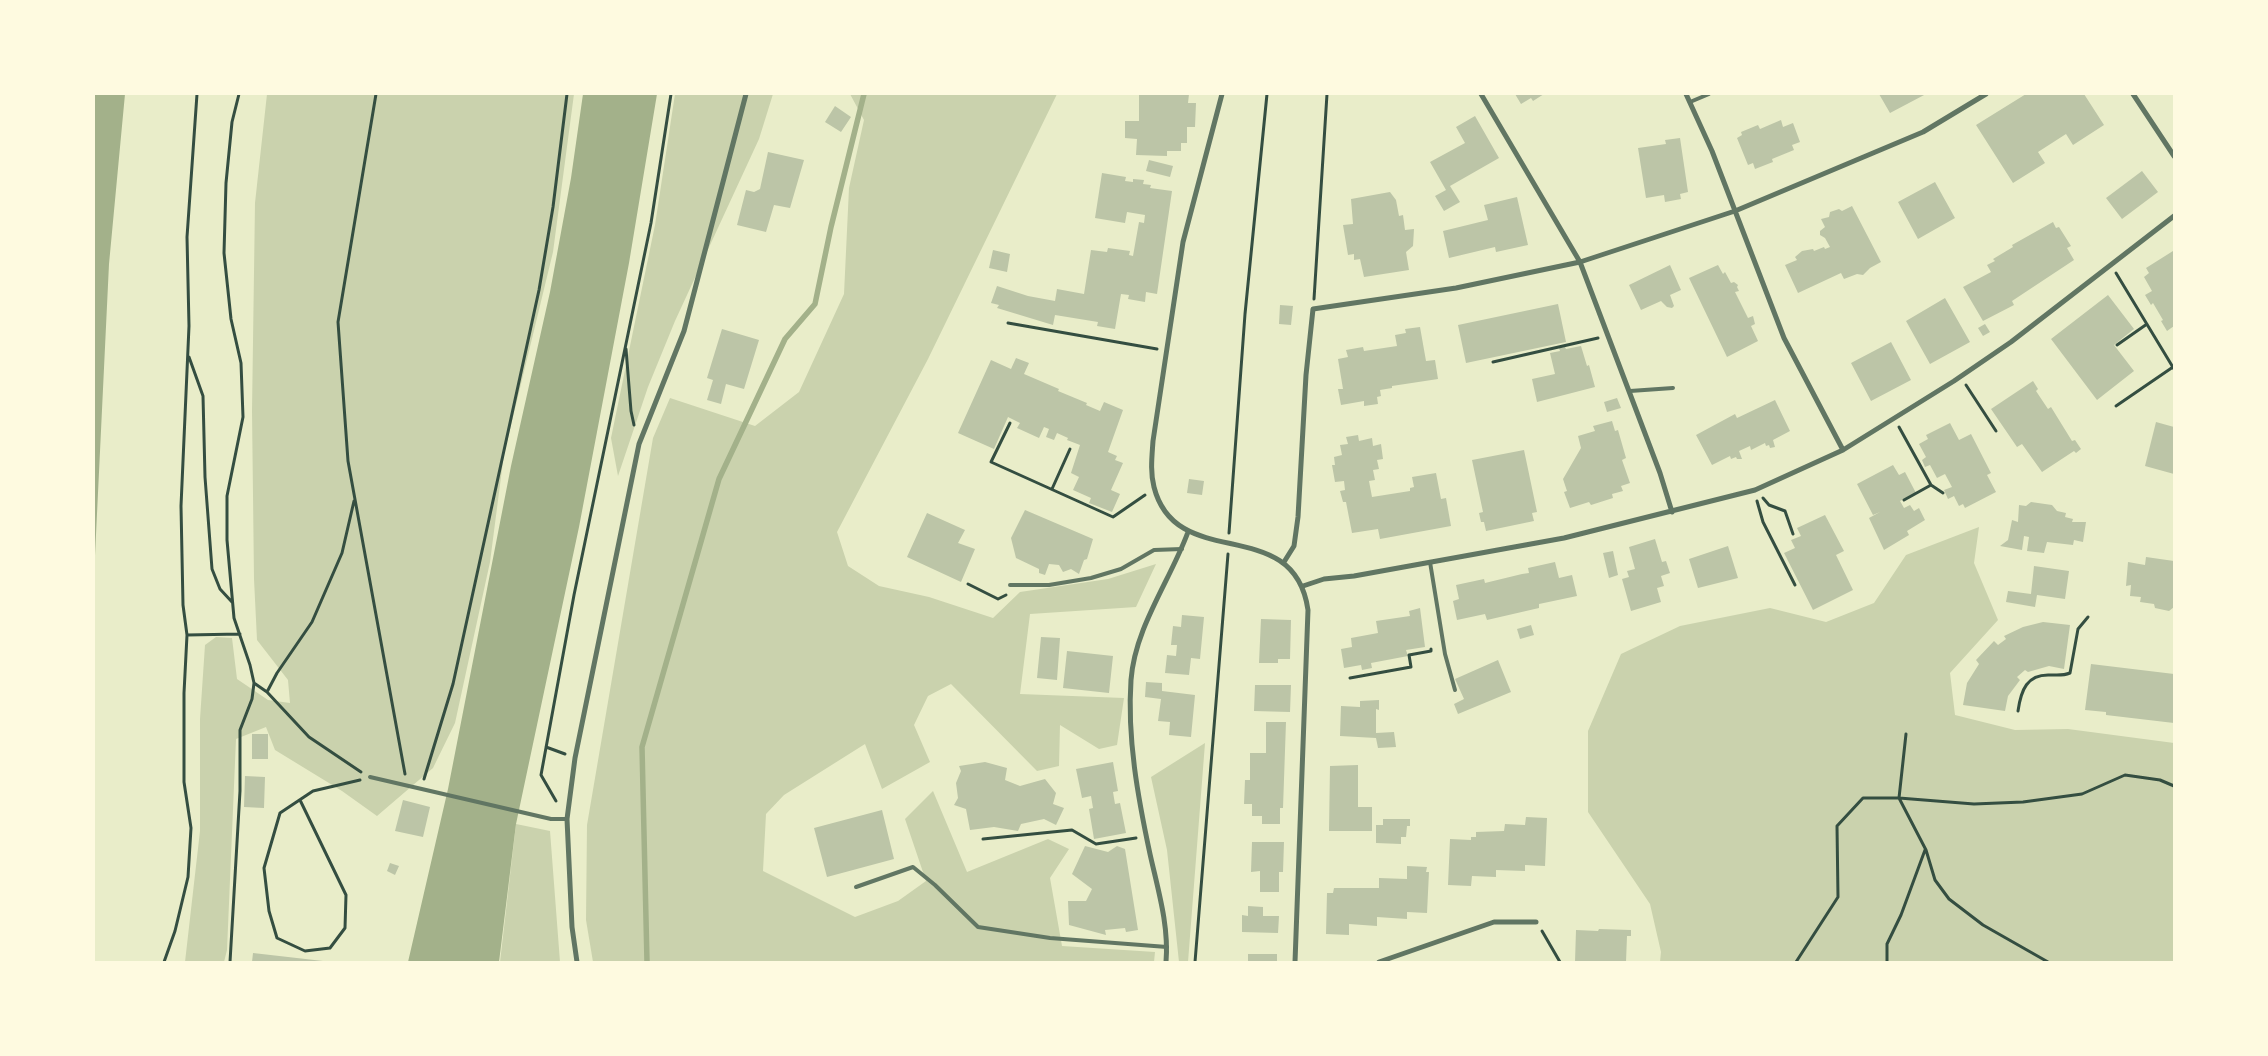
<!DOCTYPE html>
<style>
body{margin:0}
#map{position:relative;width:2268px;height:1056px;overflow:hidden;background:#e9edc9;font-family:"Titillium Web",sans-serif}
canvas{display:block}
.frame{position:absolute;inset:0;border:95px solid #fefae0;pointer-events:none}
</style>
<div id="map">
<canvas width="2268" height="1056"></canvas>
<div class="frame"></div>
</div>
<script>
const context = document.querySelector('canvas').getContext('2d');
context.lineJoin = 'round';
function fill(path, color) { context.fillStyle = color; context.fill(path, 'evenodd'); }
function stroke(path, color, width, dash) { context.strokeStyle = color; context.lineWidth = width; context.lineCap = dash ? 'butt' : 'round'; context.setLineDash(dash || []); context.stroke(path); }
fill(new Path2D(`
 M267,94h307l-21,158 -49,202 -14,108 -35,161 -22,45 -56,48 -35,-25 -67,-41 -9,-23 -30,12 -9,211 -3,12h-39l15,-131v-112l5,-74 11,-8 16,1 5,41 31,21 22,3 -2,-23 -31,-40 -3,-61 -2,-168 3,-208z
 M675,94h98l-14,45 -84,182 -27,66 -30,89 -7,-38 44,-213z
 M850,94h207l-129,265 -91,173 11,34 31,20 50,11 64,21 27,-26 88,-13 48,-15 -20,43 -106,7 -10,80 104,4 -7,47 -18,4 -39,-24 -1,41 -22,5 -86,-87 -23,12 -14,29 16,37 -48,27 -17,-45 -81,51 -18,19 -3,57 92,46 43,-16 28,-20 -21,-62 28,-28 34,81 81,-33 21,10 -19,29 12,68 93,6 -1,10h-561l-7,-42 1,-95 66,-387 17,-40 85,28 44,-34 45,-98 5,-106 15,-68z
 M1979,527l-5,36 24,57 -48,53 5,42 60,15 53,-1 106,14v219h-514l1,-10 -11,-48 -62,-92v-81l33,-77 59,-28 90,-18 56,14 48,-19 32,-48z
 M1205,743l-17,219h-9l-12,-112 -16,-73z
 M516,824l34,7 10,131h-60z`), '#cad2ad');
fill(new Path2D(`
 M94,94h31l-16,170 -15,312z
 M583,94h74l-28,169 -50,264 -63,297 -17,138h-91l40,-173 63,-323 39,-174 21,-114z`), '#a3b18a');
stroke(new Path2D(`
 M647,962l-5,-215 77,-268 66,-140 30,-35 16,-77 33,-133`), '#a3b18a', 5.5);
fill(new Path2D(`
 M1139,94h50l-1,9h8l-1,24h-8v16h-6v8h-14v5l-31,-1 1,-16 -12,-1v-17h14z
 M1515,94h29l-11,7 -2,-3 -10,6z
 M1879,94h47l-36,19z
 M2026,94h58l20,31 -31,20 -7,-11 -28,18 7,11 -32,20 -37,-58z
 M835,106l16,11 -10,15 -16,-10z
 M1475,116l24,42 -49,28 10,16 -16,9 -9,-15 11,-6 -16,-28 35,-19 -9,-16z
 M1781,120l2,7 10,-4 7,19 -8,3 2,5 -22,9 1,3 -18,7 -2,-6 -5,2 -11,-27 5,-3 -1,-3 17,-7 2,4z
 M1680,138l8,54 -8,2 1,5 -16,3 -1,-7 -18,3 -8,-50 28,-4 -1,-4z
 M768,152l36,8 -14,48 -16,-3 -8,27 -29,-7 9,-35 8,2 6,-3z
 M1149,160l24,6 -3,11 -24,-6z
 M2142,171l16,21 -36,27 -16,-21z
 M1102,173l24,4 -1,4 8,1v-3l11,1 -1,4 8,1 -1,3 22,3 -15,103 -11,-2 -1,10 -17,-3 1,-4 -8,-1 -6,35 -18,-3 1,-4 -43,-7 -2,10 -56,-17 2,-3 -8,-2 6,-17 31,10 27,5 2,-12 27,5 7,-44 16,2 1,-4 22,3 -1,4 4,1 6,-34 5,1 1,-8 -18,-3 -2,11 -30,-5z
 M1935,182l20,36 -37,21 -20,-37z
 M1390,192l6,8 3,16 4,-1 2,15 9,-1 -1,17 -7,6 3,18 -45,7 -4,-18 -6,1v-6l-6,1 -5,-30 10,-1 -2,-25z
 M1517,197l11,48 -32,7 -1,-5 -46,11 -6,-27 45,-11 -4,-15z
 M1852,206l29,56 -11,6 -7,7 -6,-1 -13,5 -3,-6 -43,20 -13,-28 12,-5 -2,-3 7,-6 11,-2 1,2 10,-4 1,2 5,-2 -5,-9 -5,-3v-4l5,-4 -4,-8 8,-2 1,-5 9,-3 3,2z
 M2053,222l3,6 3,-1 12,19 -4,2 7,12 -62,41 2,4 -31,16 -20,-34 28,-15 -4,-7 8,-4 -2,-2 20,-12 -1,-2z
 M993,250l17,4 -3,18 -18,-4z
 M2173,251l1,75 -7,5 -6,-10 2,-1 -10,-17 -2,2 -6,-10 7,-4 -8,-14 5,-4 -3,-5z
 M1670,265l11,25 -11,5 4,11 -2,2 -5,-1 -6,-6 -20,9 -12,-25z
 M1718,265l5,9 2,-2 6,11 3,-1 4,3 -1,2 2,4 -4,1 13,26 5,-2 2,8 -4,2 7,15 -31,16 -38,-79z
 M2108,295l26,34 -20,16 20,26 -37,29 -46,-61z
 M1945,298l25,44 -40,22 -24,-43z
 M1558,304l8,38 -100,21 -8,-38z
 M1280,305l13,1 -2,19 -12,-1z
 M1985,324l5,8 -7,4 -5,-8z
 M1420,327l6,34 9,-1 3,19 -46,7v2l-12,2 1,6 -4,1 1,7 -14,2v-5l-23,4 -3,-16h5l-5,-30 10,-2 -2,-7 17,-3 1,4 33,-5 -2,-11 11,-2 -1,-4z
 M722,329l37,11 -15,49 -18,-5 -5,20 -14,-4 6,-20 -6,-2z
 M1891,342l20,38 -40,21 -20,-38z
 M1581,346l6,20 2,-1 6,22 -58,15 -5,-23 23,-5 -5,-21 10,-2 -1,-3 6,-1 1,2z
 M1016,358l13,5 -5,11 35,15 -1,2 29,12 -1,2 14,6 4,-9 19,8 -15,42 9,4 -2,4 8,3 -12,27 9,4 -8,18 -23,-9 2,-5 -18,-8 6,-13 -8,-4 9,-28 -13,-5 1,-2 -11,-5 -3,7 -8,-3 3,-8 -5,-2 -5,11 -22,-10 3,-5 -12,-6 -14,32 -36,-16 33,-73 20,9z
 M2033,381l5,8 -2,2 12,18 3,-2 21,34 3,-1 6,9 -5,4 -2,-2 -32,21 -20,-28 -5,3 -26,-38z
 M1617,398l4,10 -14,4 -3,-10z
 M1775,400l15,31 -17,9 2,7 -5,1 -1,-3 -3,1 -1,-3 -14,7 -1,-4 -11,5 3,8h-5l-1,-2 -5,2 -1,-3 -18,9 -16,-30 39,-21 2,4z
 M1612,421l3,10 3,-1 8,28 -4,2 8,23 -9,3 2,5 -11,3 1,4 -22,7 -2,-3 -19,6 -6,-16 3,-1 -4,-12 18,-31 -3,-12 17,-5 -2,-5z
 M2156,422l18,5v47l-29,-8z
 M1950,423l9,17 12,-6 20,39 -4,2 9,17 -31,16 -2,-4 -4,2 -5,-10 -6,3 -4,-9 8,-3 -7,-13 -8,4 -7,-13 -5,2 -3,-7 4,-3 -7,-13 9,-5 -2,-4z
 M1358,435l1,6 13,-3 1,8 8,-2 2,15 -6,1 2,9 -6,1 2,10 -6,1 3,16 38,-6v-3l4,-1 -2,-10 24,-4 5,26 5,-1 5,28 -71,13 -2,-10 -26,4 -6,-31h-3l-3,-11 5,-1 -1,-9 -9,1 -3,-17h3l-1,-8 8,-2 -2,-10 8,-1 -2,-7z
 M1524,450l13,62 -5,1 2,8 -48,10 -2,-9h-3l-2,-9 4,-1 -11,-52z
 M1893,465l6,10 6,-3 11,21 -16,8 4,7 6,-3 4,6 5,-3 6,12 -18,11 2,4 -25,15 -15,-32 11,-6 -7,3 -16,-31z
 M1189,479l15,2 -2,14 -15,-2z
 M2031,502l21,3 5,6 9,2 -1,4 8,2 -1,3h14l-3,20 -9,-2 -1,5 -26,-3 -3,11 -17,-2 2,-14 -5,-1 -2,14 -22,-4 8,-6 4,-20 6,2 1,-17 7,1z
 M1025,510l68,29 -6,20 -3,1 -5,14 -8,-5 -8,3 -4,-7 -10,-1 -4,11 -6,-2v-4l-23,-11 -5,-20z
 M927,513l38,17 -7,13 17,6 -14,33 -54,-25z
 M1825,515l19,36 -8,4 17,35 -40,20 -29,-57 11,-5 -4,-8 10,-4 -4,-8z
 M1655,539l7,23 4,-1 4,12 -9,3 3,10 -7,2 4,14 -30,9 -9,-32 7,-2 -2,-6 8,-2 -6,-22z
 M1728,546l10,32 -40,10 -9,-29z
 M1613,551l5,24 -9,3 -6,-25z
 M2146,557l28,4v46l-5,4 -14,-3 -1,-4 -14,-2 1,-5 -11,-1 1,-11 -5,1 2,-24 17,3z
 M1555,562l4,16 13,-3 5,21 -38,8v4l-52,12 -2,-6 -28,6 -4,-19 6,-2 -3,-14 28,-6 1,4 37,-9 7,-1 -1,-5z
 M2034,566l35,5 -4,28 -28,-4 -2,12 -29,-5 2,-11 23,3z
 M1420,608l5,39 -19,3 2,6 -37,7 1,5 -10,2 -1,-5 -17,3 -3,-19 11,-2 -1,-9 27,-5 -2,-12 34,-5 -1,-5z
 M1182,615l22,2 -4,42 -9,-1 -2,17 -24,-2 2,-18 9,1 1,-11h-6l2,-19 8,1z
 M1261,619l30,1 -1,39h-12v4h-19z
 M2043,622l27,3 -6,44 -15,-3 -21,6 -3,-2 -8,7 3,3 -12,16 -3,15 -42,-6 4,-22 12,-19 -3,-4 18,-19 4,4 8,-6 -2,-3 19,-9z
 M1531,625l3,10 -14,4 -3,-10z
 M1041,637l19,1 -3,42 -20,-2z
 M1067,651l46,5 -4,37 -46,-5z
 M1498,660l13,32 -53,22 -4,-10 10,-5 -9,-20z
 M2091,664l83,10v49l-68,-8v-3l-21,-2z
 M1146,682l16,1v8l33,4 -4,42 -22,-2 1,-13 -12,-1 3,-22 -16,-2z
 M1255,685h36l-1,27 -36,-1z
 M1379,700v10l-3,-1v24l18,-1 2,15 -18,1 -2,-10 -36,-2 1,-30 19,1v-6z
 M1266,722h20l-3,86h-3v16h-18v-8h-10v-12h-8l1,-24h5v-27h16z
 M252,734h16v25h-16z
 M985,762l22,6 -2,12 15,6 25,-7 11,14 -3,11 11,4 -8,17 -12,-6 -23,5 -3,7 -24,-4 -24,3 -4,-21 -12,-4 4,-7 -2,-15 5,-12 -2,-5z
 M1113,762l5,29 -5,1 2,12 5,-1 6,30 -32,6 -5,-30 4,-1 -2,-12 -9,2 -6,-29z
 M1358,765v42h14v24h-43l1,-65z
 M245,776l20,1 -1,31 -20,-1z
 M403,800l27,7 -7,30 -28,-6z
 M882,810l12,49 -67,18 -13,-49z
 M1526,817l21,1 -2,48 -20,-1v6l-29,-1v7l-24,-1 -1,10 -23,-1 2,-46 21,1v-3h5v-5l28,-1 1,-7 20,1z
 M1383,819h27v7h-3l-1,11h-5v7l-25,-1v-18h7z
 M1252,842h32l-1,30h-4v20h-19v-21l-9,1z
 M1085,846l23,6 9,-6 8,3 13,81 -12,2 -1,-4 -20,2 1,5 -37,-10 -1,-24h18l6,-12 -20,-15z
 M390,863l9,3 -4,9 -8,-4z
 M1407,866l20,1 -1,5h3l-2,41 -20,-1v7l-30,-2v9l-28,-2v11l-23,-1 1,-41h6l1,-5h45v-10l28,1z
 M1248,906l15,1v9h16l-1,17 -36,-1v-17l6,1z
 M1599,929l32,1v6h-4l-1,26h-51l1,-32 22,1z
 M253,953l70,8v1h-71z
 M1248,954h29v8h-29z`), '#bcc5a7');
stroke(new Path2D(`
 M376,94l-38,228 10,139 57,313
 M2116,273l58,96
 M1314,299l13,-205
 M1008,323l149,26
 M2117,345l30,-21
 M626,349l5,62 3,14
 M189,357l14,39 2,81 7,92 8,20 12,13
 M1493,362l105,-24
 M1966,385l30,46
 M2116,406l57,-39
 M1010,423l-19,39 122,55 32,-22
 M1899,427l32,58 12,8
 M1052,489l18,-40
 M1763,498l6,7 16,6 8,23
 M1904,500l27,-15
 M1757,501l6,21 32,63
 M1229,533l16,-219 22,-220
 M968,584l30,15 8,-4
 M187,635l53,-1
 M1350,678l61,-11 -2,-12 22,-4v-2
 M254,683l13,9 42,45 52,35
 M267,692l10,-19 35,-51 30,-69 12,-52
 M2018,711c3,-21 9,-37 32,-36 8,0 13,1 20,-2l8,-44 10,-12
 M1906,734l-7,64 27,52 9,30 14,19 34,26 65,37
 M546,747l19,7
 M424,779l29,-95 86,-394 14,-83 14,-113
 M300,800l46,95 -1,33 -15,20 -25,3 -28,-13 -8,-27 -5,-43 16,-55 33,-22 47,-11
 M556,801l-15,-26 33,-180 77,-372 20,-129
 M983,839l89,-9 24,14 40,-6
 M1542,931l18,31
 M164,962l11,-31 13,-54 3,-49 -7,-46v-89l3,-58 -4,-30 -2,-99 8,-180 -2,-89 10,-143
 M230,962l10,-171v-61l12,-31 2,-16 -4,-18 -16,-47 -7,-78v-44l16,-79 -2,-54 -10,-44 -7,-66 2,-70 6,-61 7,-28
 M1195,962l33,-408
 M1796,962l42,-65 -1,-71 26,-28h36l75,6 49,-2 59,-8 43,-19 35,5 14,6
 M1887,962v-18l14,-29 24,-65`), '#344e41', 3);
stroke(new Path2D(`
 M1690,102l19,-8
 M1630,391l43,-3
 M1430,562l15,92 10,36
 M1010,585h39l42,-7 30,-9 33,-19 28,-1
 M370,777l181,42h16
 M856,887l57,-20 22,18 43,42 72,11 117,9`), '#617663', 4);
stroke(new Path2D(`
 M1222,94l-39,148 -30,199c-1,15 -3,31 1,46 22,87 140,25 154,123l-13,352
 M1481,94l99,168 80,211 12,39
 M1686,94l26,57 72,187 59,112
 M2133,94l41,62
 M1284,562l10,-16 4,-29 8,-142 7,-66 143,-21 124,-26 155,-51 188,-79 63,-38
 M1303,586l21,-7 30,-3 210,-38 191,-48 88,-40 111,-69 57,-39 163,-126
 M577,962l-5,-35 -5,-108 8,-61 64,-314 45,-113 62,-237
 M1166,962c3,-37 -8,-72 -16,-108 -12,-56 -23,-116 -19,-174 4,-53 39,-99 57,-148
 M1379,962l115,-40h42`), '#617663', 5);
</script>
